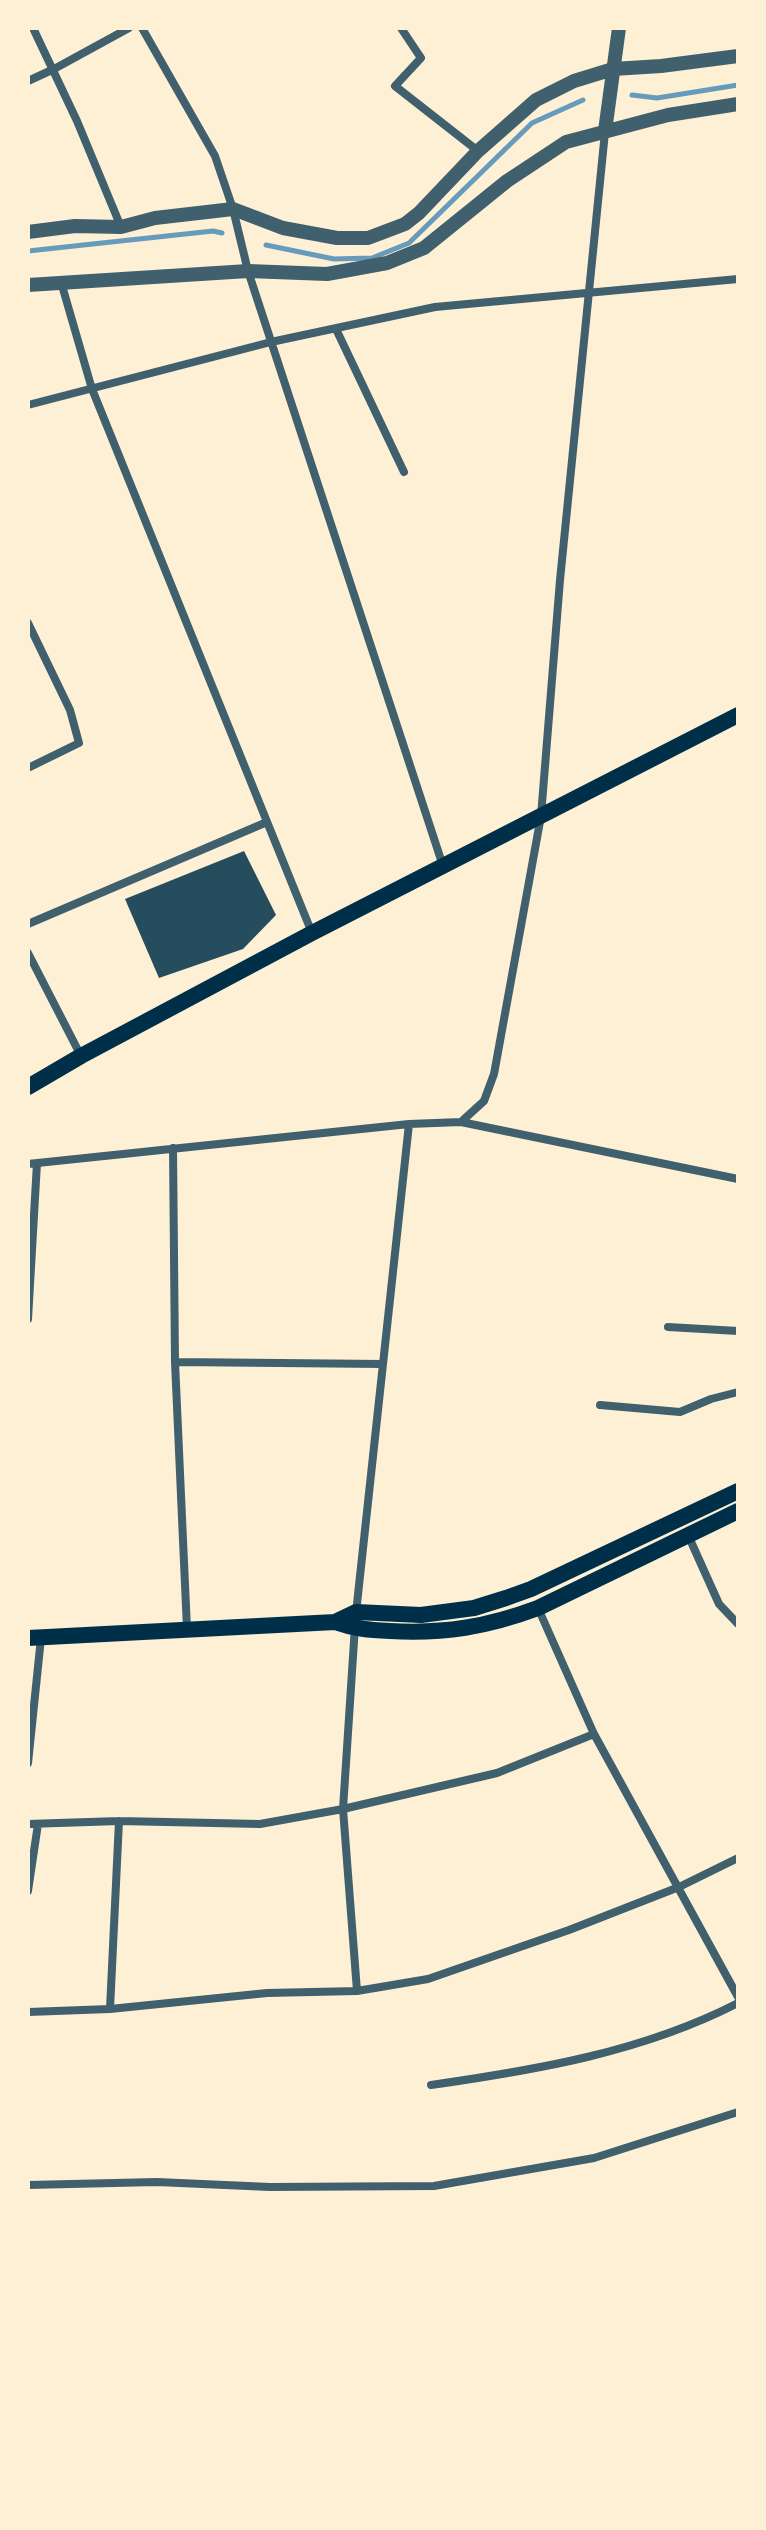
<!DOCTYPE html>
<style>
body{margin:0}
#map{position:relative;width:766px;height:2530px;overflow:hidden;background:#fdf0d5;font-family:Rubik,sans-serif}
canvas{display:block}
.frame{position:absolute;inset:0;border:30px solid #fdf0d5;pointer-events:none}
</style>
<div id="map">
<canvas width="766" height="2530"></canvas>
<div class="frame"></div>
</div>
<script>
const context = document.querySelector('canvas').getContext('2d');
context.lineJoin = 'round';
function stroke(path, color, width, dash) { context.strokeStyle = color; context.lineWidth = width; context.lineCap = dash ? 'butt' : 'round'; context.setLineDash(dash || []); context.stroke(path); }
function fill(path, color) { context.fillStyle = color; context.fill(path, 'evenodd'); }
stroke(new Path2D(`
 M632,95l25,3 81,-13
 M266,245l68,14 38,-1 37,-15 123,-120 51,-23
 M28,251l185,-20 9,2`), '#669bbc', 5);
fill(new Path2D(`
 M244,851l32,64 -33,34 -84,29 -34,-79z`), '#264d5e');
stroke(new Path2D(`
 M33,28l44,93 44,106
 M142,28l73,128 18,53 15,62 195,595
 M401,28l20,30 -26,28 83,65
 M28,81l26,-12 75,-41
 M61,282l31,107 220,544
 M336,329l68,143
 M28,405l243,-63 164,-35 303,-28
 M28,623l42,87 9,33 -51,25
 M28,924l239,-102
 M28,953l53,103
 M461,1122l23,-21 10,-27 47,-258 19,-236 45,-448
 M173,1148l2,214 12,267
 M28,1164l381,-40 52,-2 277,57
 M28,1319l9,-156
 M668,1327l70,4
 M175,1362l208,2
 M600,1405l80,7 31,-13 27,-7
 M688,1535l31,69 19,20
 M538,1608l56,126 144,263
 M356,1613l53,-489
 M355,1626l-12,183 14,182
 M28,1763l13,-125
 M28,1824l91,-3 141,3 83,-15 154,-36 97,-39
 M28,1891l10,-67
 M110,2009l9,-188
 M28,2012l82,-3 157,-16 90,-2 71,-12 141,-49 110,-43 59,-29
 M431,2085c105,-15 212,-33 307,-82
 M28,2185l129,-3 113,5 164,-1 160,-28 144,-46`), '#3f606c', 8);
stroke(new Path2D(`
 M605,131l14,-103
 M28,232l47,-6 46,1 34,-9 78,-9 50,19 54,10h31l37,-14 14,-11 59,-62 58,-51 38,-19 39,-12 48,-3 77,-10
 M28,285l220,-14 79,3 60,-11 37,-15 83,-67 59,-39 102,-27 70,-11`), '#3f606c', 14);
stroke(new Path2D(`
 M28,1087l53,-31 231,-123 426,-218
 M335,1622c19,7 35,8 55,9 54,3 97,-4 148,-23l200,-97
 M28,1638l307,-16 21,-10 65,3 53,-7 32,-10 25,-9 207,-98`), '#003049', 16);
</script>
